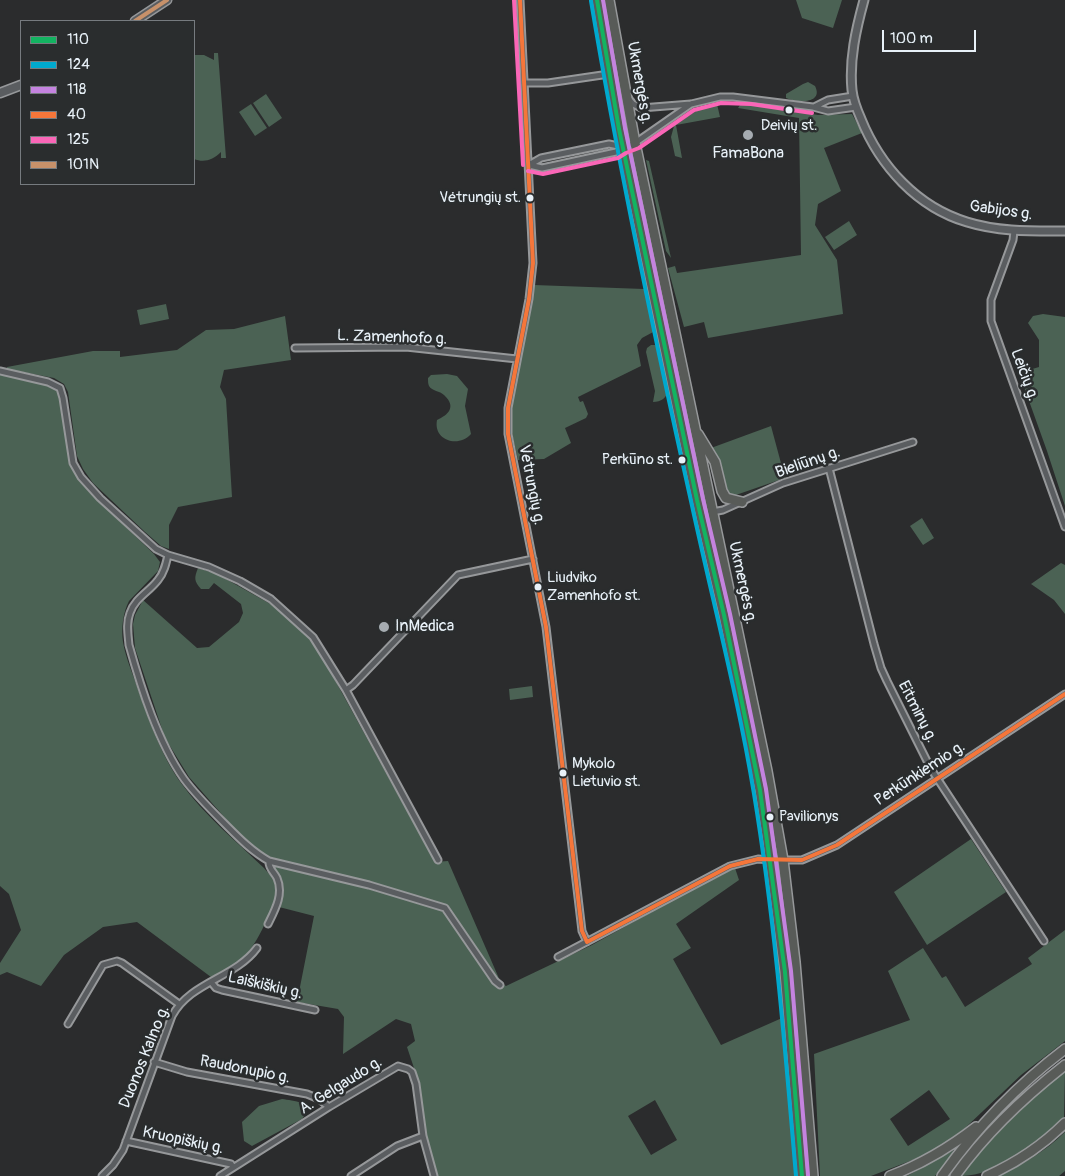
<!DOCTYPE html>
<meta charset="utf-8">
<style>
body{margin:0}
#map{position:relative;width:1065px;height:1176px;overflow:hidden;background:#2b2c2d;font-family:Pangolin,sans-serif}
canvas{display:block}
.legend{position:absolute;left:20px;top:20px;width:175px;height:165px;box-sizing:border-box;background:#2a2d2e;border:1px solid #767b7f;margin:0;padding:6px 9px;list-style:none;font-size:15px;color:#e8f1f8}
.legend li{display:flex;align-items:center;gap:10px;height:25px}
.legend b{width:25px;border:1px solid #767b7f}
.scale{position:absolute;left:882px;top:30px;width:94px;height:22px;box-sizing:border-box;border:2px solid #e8f1f8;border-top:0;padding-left:6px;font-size:15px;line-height:18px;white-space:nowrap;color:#e8f1f8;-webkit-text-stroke:4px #2a2d2e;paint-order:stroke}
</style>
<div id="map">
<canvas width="1065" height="1176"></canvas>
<ul class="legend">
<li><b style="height:6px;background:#13b361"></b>110</li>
<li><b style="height:6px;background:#00a9ce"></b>124</li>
<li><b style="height:6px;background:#c483df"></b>118</li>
<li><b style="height:6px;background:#f5763a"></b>40</li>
<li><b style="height:6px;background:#fa66b7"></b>125</li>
<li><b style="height:6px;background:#c7916a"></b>101N</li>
</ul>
<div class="scale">100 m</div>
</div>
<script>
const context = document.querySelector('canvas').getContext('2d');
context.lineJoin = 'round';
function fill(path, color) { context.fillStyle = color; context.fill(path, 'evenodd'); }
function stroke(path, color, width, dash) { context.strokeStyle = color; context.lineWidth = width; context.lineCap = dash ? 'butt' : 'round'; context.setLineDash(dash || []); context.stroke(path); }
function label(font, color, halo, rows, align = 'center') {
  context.font = font + ' Pangolin,sans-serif'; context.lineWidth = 5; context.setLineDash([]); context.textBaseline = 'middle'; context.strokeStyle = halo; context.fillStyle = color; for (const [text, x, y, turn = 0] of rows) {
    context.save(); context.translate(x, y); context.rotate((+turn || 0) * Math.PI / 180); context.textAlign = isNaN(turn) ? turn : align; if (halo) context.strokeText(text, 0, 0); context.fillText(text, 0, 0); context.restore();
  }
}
fill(new Path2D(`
 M796,0h46l-9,28 -31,-10z
 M214,53h4l8,105h-5v-6c-8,8 -17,11 -27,7v-104h10l10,5z
 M808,82l7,4c9,18 -18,17 -29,12v-4l17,-10z
 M266,94l16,24 -13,9 -16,-24z
 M742,102l76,13 34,-1 10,19 -38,15 17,43 -23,13 -3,21 22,35 6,54 -135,24 -4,-16 -20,5 -16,-59 7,-2 2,7 124,-18 -2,-137 -61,-10z
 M251,104l16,24 -12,8 -16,-24z
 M717,104l3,13 -44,8 6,33 -7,-2 -4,-19 3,-11 22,-15z
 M646,160l3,1 22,97 -5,-7z
 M849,221l8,14 -23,15 -9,-13z
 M534,285l110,4 11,42 -13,7 -5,7 4,21 -63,31 2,5 3,-1 5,13 -2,4 -21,10 6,15 -27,16 -26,1 -7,-31 1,-27z
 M166,304l3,15 -29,6 -3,-15z
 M1043,314l22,3v189l-18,-55 -28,-78 20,-6v-27l-11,-17 5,-7z
 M285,316l6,44 -67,10 -4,17 6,12 6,98 -54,10 -9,18v24l-8,-3 -16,-14 -52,-49 -10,-14 -6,-13 -9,-64 -4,-8 -10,-6 -47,-9v-2l86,-16h27v6l57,-7 29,-20 28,-1z
 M651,345h4l5,3 8,42c-1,8 -7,12 -15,12l2,-11 -9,-39 1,-4z
 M447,374l10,2 11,13 -3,17 6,28c-12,14 -38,7 -34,-14 11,-5 20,-13 7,-25 -4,-4 -12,-4 -15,-9 -1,-2 -1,-5 -1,-8l3,-3z
 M0,375l50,10 7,4 3,7 12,73 16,22 66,63 6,8 -2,9 -29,30c-6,11 -8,28 -6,41 2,12 7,25 11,36 12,34 26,76 47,105 23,32 55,58 83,85 5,6 11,11 12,20 2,13 -21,60 -32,69 -10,9 -22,14 -33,20l-74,-55 -34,5 -39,28 -23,31 -34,-14 -7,3v-12l21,-33 -12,-36 -9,-8z
 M771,426l14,52 -52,18 -6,-4 -16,-44z
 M922,518l12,20 -11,7 -13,-19z
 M1061,563l4,2v49l-11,-14 -23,-16z
 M198,568l19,6 57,32 40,36 121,220 13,-1 53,122 5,3 86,-41 72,-40 71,-37 4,12 -63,44 15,24 -18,11 48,86 61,-27 3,16 12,142h-362l-11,-51 -5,-42 -12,-36 8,-6 -4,-17 -15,-5 -53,35 1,-37 -6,-8 -41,-7 17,-86 -35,-9c4,-13 4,-22 -2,-35l-44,-45 -44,-50 -24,-39 -30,-90 -2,-24 2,-9 8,-15 54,48 12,-1 30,-25 4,-9 -2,-9 -27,-21 -5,6h-8c-7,-8 -7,-11 -3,-21zM655,1100l22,40 -26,15 -23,-39z
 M532,686l1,11 -23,3 -1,-11z
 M971,839l35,53 -79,53 -33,-53z
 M1065,930v111l-44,34 -57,54 -25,18 -16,9 -52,20h-51l-6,-122 96,-34 -22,-49 35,-23 19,30 4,-2 19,31 67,-43 -4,-6zM929,1090l21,29 -42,27 -18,-27z
 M1065,1071l-1,47c-25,24 -67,58 -103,58 30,-40 66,-73 104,-105z
 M282,1099c11,2 34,2 20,20l-50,27 -8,-5 -2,-19 17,-16z
 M1065,1132v39l-6,5h-60c24,-12 47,-25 66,-44z
 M956,1149l-21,27h-28z`), '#4b6254');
const minor = new Path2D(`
 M520,0l13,263 -4,36 -21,109v26l38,193 36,304 5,11
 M524,83h24l61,-9
 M628,98l5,6 8,4 50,-4 29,-7h13l80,10 15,4 28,-4
 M814,107l14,-7 25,-4
 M529,165l13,3 74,-16 7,-5 12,-4 56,-39
 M529,165l12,-7 68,-14 14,3
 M1014,231l-1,9 -22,60v21l74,206
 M295,348l111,-1 111,12
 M0,371l48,11 12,6 3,10 10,65 8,14 19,21 56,51 12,6 41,12 31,14 31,18 42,38 33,53 92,170
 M829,468l45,176 7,24 6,13 44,88 113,172
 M712,512l11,-2 60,-27 130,-41
 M168,555c-2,9 -4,18 -10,25 -9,12 -23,18 -28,33 -4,10 -2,21 -1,32 12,43 29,97 55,134 11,15 25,29 39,43 14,14 28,29 46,39 -1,7 5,11 8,17 7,16 -2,32 -9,46
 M346,690l7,-5 105,-110 75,-16
 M783,860h19l35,-15 228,-151
 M269,861l100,24 76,23 50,73 5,4
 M558,957l172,-91 28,-7 13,1
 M211,982l5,6 6,2 93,20
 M68,1024l35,-59 14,-4 5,2 57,41
 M154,1062l33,10 120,22 12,5 10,8
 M126,1141l105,23 2,3
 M102,1176l11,-11 10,-15 49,-134c18,-34 63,-38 85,-68
 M220,1176l109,-69 69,-41 10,3 4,3 4,12 7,52 11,40
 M351,1176l46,-30 26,-10`);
const tertiary = new Path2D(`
 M864,0c-8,29 -15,60 -12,90 1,10 5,20 9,29 19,47 56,88 106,103 32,10 65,9 98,9`);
const secondary = new Path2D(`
 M135,21l32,-21
 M0,93l21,-8`);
const trunk = new Path2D(`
 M597,0l22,129 78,371 27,115 36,175 8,52 17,130 17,204
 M609,0l26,143 132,628 16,89 12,102 18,214
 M698,434l17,28 7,29 4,7 16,4
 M890,1176c32,-12 59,-28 86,-49
 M942,1176c35,-49 74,-90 123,-127
 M955,1176c30,-42 69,-79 110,-111
 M987,1176c29,-13 55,-30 78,-53`);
stroke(minor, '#96989a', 9);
stroke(tertiary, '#96989a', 11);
stroke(secondary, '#96989a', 11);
stroke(trunk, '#96989a', 12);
stroke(minor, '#5a5d60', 5);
stroke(tertiary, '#5a5d60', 7);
stroke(secondary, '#5a5d60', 8);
stroke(trunk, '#585b58', 9);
stroke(new Path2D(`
 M597,0l22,129 78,371 27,115 36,175 25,182 17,204`), '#13b361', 4);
stroke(new Path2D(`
 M591,1c28,168 63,334 100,500 21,98 47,195 63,293 21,127 31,254 42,382`), '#00a9ce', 4);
stroke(new Path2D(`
 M603,0l22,128 78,371 27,115 36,175 25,182 17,204`), '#c483df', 4);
stroke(new Path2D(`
 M520,0l13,263 -4,36 -21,109v26l38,193 36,304 5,11
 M587,942l143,-76 28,-7 44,1 35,-15 228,-151`), '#f5763a', 4);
stroke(new Path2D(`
 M514,0l9,165
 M528,171l15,3 75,-16 8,-5 13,-5 55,-38 27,-7 30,1 61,9`), '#fa66b7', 4);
stroke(new Path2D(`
 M135,21l32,-21`), '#c7916a', 4);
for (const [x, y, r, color] of [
 [789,110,4.5,"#e8f1f8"],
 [748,135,6,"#a6acb1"],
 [530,198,4.5,"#e8f1f8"],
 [682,460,4.5,"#e8f1f8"],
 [538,587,4.5,"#e8f1f8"],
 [384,627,6,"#a6acb1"],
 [563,773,4.5,"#e8f1f8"],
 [770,817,4.5,"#e8f1f8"]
]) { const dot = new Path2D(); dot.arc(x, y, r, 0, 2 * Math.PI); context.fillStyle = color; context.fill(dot); stroke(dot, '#2a2d2e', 2); }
label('15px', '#e8f1f8', '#2a2d2e', [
 ["Deivių st.",789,126,"center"],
 ["Vėtrungių st.",521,198,"right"],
 ["Perkūno st.",673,460,"right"],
 ["Liudviko",547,578],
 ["Zamenhofo st.",547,596],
 ["Mykolo",572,764],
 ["Lietuvio st.",572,782],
 ["Pavilionys",779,817]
], 'left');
label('16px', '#e8f1f8', '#2a2d2e', [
 ["Ukmergės g.",639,83,80],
 ["Gabijos g.",1001,211,8],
 ["L. Zamenhofo g.",392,338,2],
 ["Leičių g.",1024,375,70],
 ["Bieliūnų g.",808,463,-19],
 ["Vėtrungių g.",531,485,79],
 ["Ukmergės g.",742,583,78],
 ["Eitminų g.",917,712,63],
 ["Perkūnkiemio g.",920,774,-33],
 ["Laiškiškių g.",265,986,13],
 ["Duonos Kalno g.",145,1057,-68],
 ["Raudonupio g.",245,1070,11],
 ["A. Gelgaudo g.",341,1086,-32],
 ["Kruopiškių g.",183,1141,12]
]);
label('16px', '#e8f1f8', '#2a2d2e', [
 ["FamaBona",748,154],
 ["InMedica",395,627,"left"]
]);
</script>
